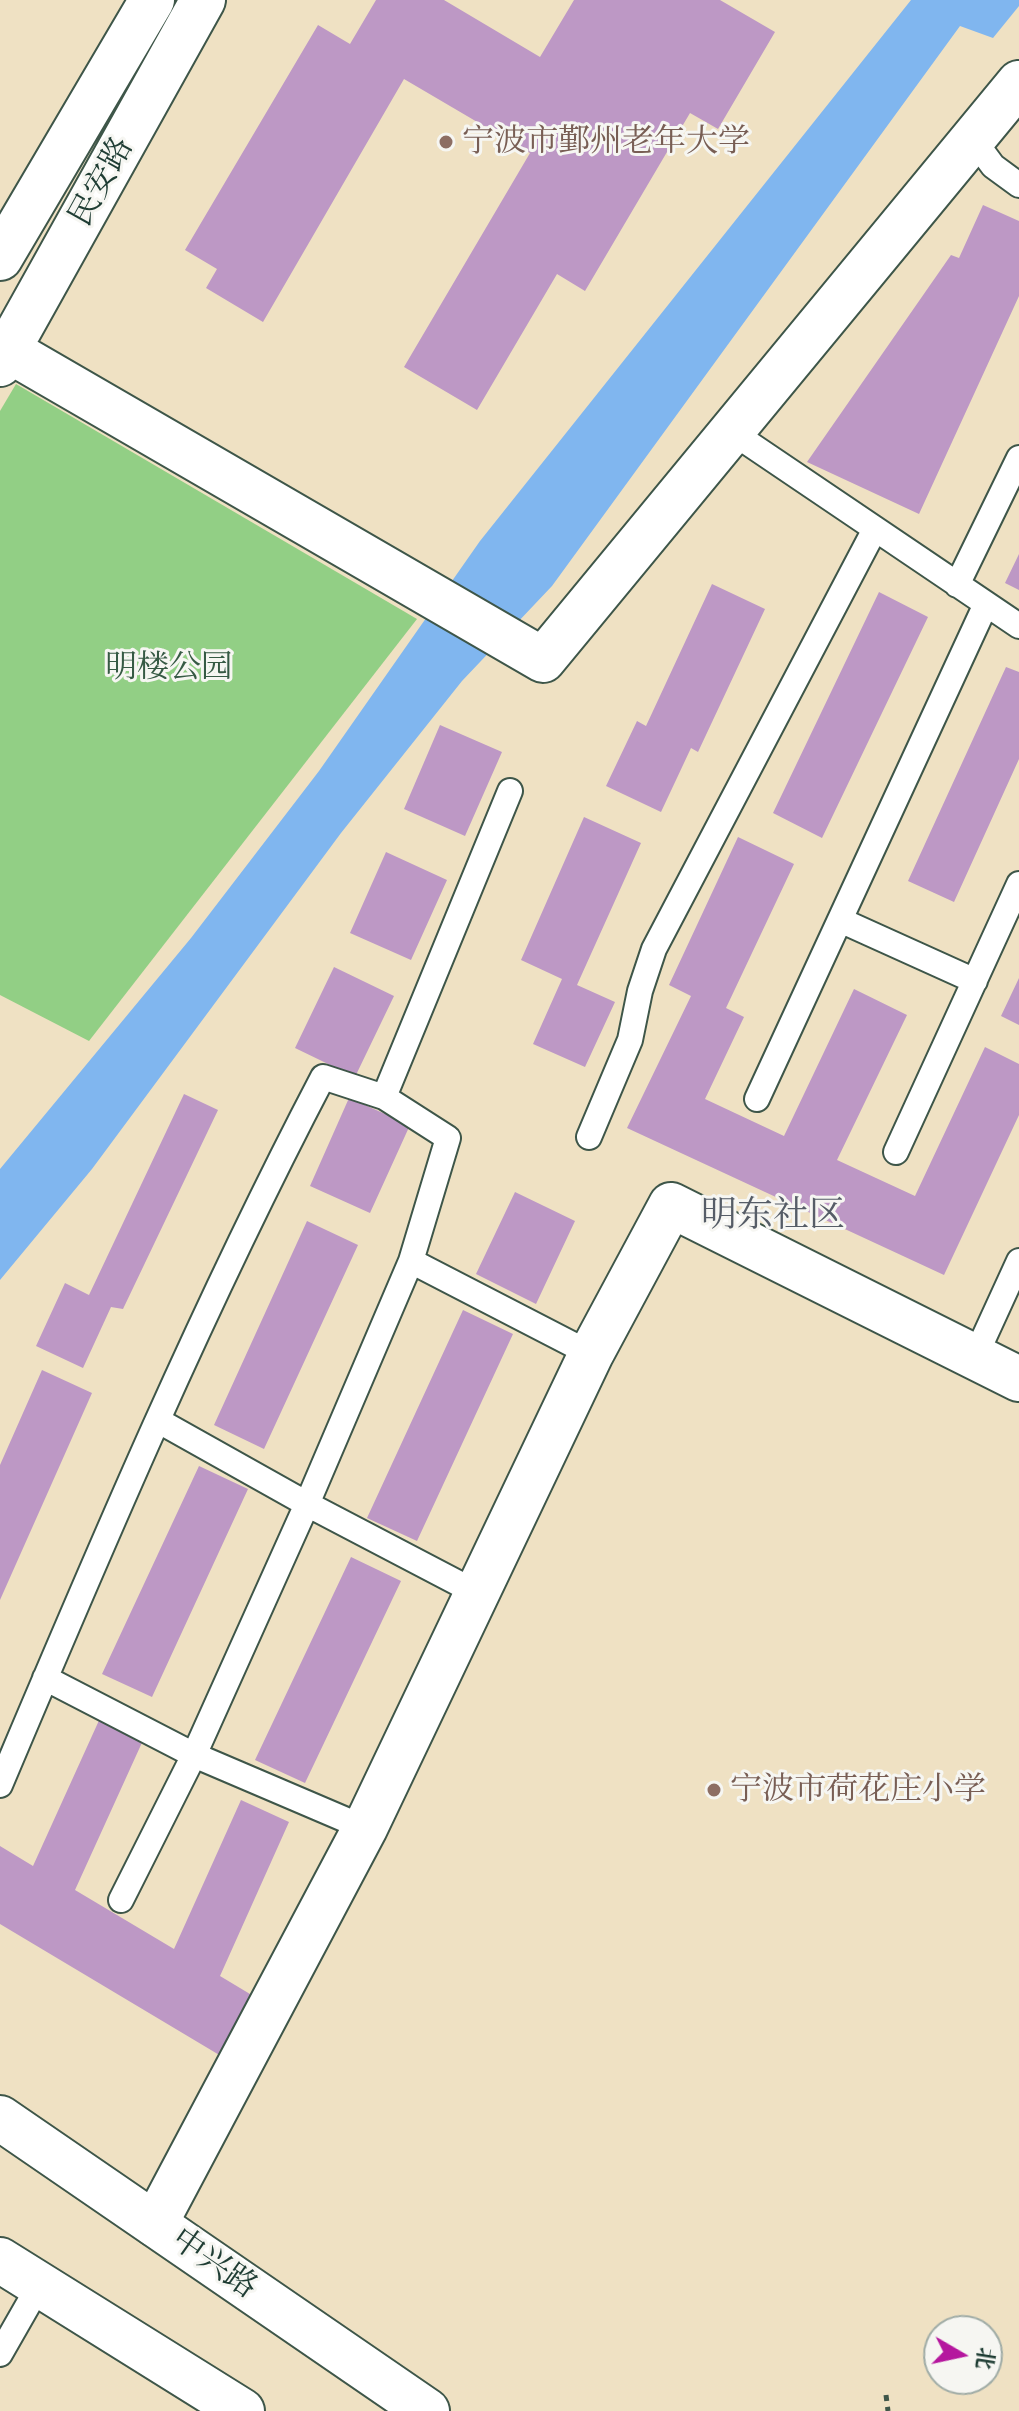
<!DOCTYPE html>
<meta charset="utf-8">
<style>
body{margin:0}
#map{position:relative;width:1019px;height:2411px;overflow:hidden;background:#efe1c3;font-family:"EB Garamond","Noto Serif SC",serif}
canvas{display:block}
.north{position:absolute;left:923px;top:2315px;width:80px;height:80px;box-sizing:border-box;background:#f6f6f2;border:2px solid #a0aca6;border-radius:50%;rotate:99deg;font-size:22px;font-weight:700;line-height:32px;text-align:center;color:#1f3d34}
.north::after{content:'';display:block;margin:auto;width:28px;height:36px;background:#b5179e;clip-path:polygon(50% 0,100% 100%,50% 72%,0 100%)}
</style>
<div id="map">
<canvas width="1019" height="2411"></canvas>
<div class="north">北</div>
</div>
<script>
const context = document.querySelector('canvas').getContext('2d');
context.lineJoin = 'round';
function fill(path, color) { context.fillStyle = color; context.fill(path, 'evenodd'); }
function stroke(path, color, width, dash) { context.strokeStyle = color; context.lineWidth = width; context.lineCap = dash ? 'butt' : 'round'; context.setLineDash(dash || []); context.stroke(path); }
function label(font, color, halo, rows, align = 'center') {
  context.font = font + ' "EB Garamond","Noto Serif SC",serif'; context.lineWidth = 6; context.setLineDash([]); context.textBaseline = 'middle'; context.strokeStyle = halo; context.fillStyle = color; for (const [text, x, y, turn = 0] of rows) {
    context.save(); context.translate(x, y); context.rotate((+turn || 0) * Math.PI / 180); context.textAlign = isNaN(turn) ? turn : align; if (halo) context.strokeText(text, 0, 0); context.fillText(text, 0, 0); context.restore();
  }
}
fill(new Path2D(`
 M16,384l401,235 -328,422 -89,-46v-584z`), '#92cf85');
fill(new Path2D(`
 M911,0h108v6l-26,32 -33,-12 -408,560 -90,95 -121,152 -249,336 -92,111v-111l191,-231 128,-167 161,-230z`), '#80b6ef');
fill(new Path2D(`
 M376,0h68l96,57 34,-57h146l55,32 -57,97 -28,-16 -105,178 -28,-17 -80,136 -73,-43 126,-214 -126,-74 -141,243 -57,-34 11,-19 -32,-19 133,-225 32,19z
 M983,205l36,16v75l-100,218 -112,-52 144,-207 8,3z
 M1019,554v36l-14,-7z
 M712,584l53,25 -67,143 -7,-4 -30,64 -55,-26 31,-65 9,5z
 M879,592l49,25 -106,221 -49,-25z
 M1006,667l13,5v87l-65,143 -46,-21z
 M440,725l62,27 -37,84 -61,-27z
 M584,817l57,26 -64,142 38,17 -30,65 -52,-23 29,-65 -41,-19z
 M738,837l56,27 -68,144 18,9 -39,82 79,37 70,-147 53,26 -70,145 78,36 70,-149 34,17v51l-75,160 -317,-147 64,-132 -22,-11z
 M386,852l61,28 -36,80 -61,-27z
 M334,967l60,29 -39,81 -60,-29z
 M1019,978v47l-18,-9z
 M184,1094l34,16 -95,199 -12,-2 -28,61 -47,-22 29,-63 24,12z
 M349,1098l61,27 -40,88 -60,-27z
 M515,1192l60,29 -39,83 -60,-30z
 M307,1221l51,24 -94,204 -50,-24z
 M463,1310l50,24 -96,207 -50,-23z
 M42,1370l50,23 -92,207v-135z
 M199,1466l49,23 -96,208 -50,-23z
 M351,1557l50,24 -96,202 -50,-23z
 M101,1716l44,20 -70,154 99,59 67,-149 48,22 -69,154 40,24 -34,59 -226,-135v-78l33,20z`), '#bd98c5');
const lane = new Path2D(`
 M973,139l20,27 26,19
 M732,432l287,194
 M957,585l62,-127
 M840,920l135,61
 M757,1099l229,-495
 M589,1137l41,-97 10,-49 14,-42 221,-420
 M896,1152l123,-268
 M411,1261l180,93
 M975,1357l44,-96
 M159,1421l148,83 170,89
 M45,1678l149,77 171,73
 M0,1785c101,-239 203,-479 323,-708l61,20 126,-306
 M121,1900l73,-145 113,-251 104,-243 37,-123 -64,-41
 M0,2354l40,-70`);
const street = new Path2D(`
 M155,2224l210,-396 226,-474 80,-149 348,174`);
const secondary = new Path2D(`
 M0,258l152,-258
 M8,350l535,310 476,-577
 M0,364l203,-364`);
const primary = new Path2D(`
 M0,2118l427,293
 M0,2260l242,151`);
stroke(lane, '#3e5649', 28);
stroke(street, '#3e5649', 48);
stroke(secondary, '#3e5649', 48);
stroke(primary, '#3e5649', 48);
stroke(new Path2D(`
 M886,2395l2,16`), '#3e5649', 5, [6, 6]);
stroke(lane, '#fff', 24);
stroke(street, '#fff', 44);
stroke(secondary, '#fff', 44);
stroke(primary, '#fff', 44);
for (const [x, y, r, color] of [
 [446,142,8,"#8d6e63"],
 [714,1790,8,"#8d6e63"]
]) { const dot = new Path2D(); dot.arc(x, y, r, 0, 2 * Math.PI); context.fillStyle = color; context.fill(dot); stroke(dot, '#f6f6f2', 3); }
label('32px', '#785e54', '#f6f6f2', [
 ["宁波市鄞州老年大学",462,142],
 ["宁波市荷花庄小学",730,1790]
], 'left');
label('32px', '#1f3d34', '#f6f6f2', [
 ["民安路",102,182,-61],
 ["中兴路",214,2264,35]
]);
label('32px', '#365a44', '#f6f6f2', [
 ["明楼公园",169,668]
]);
label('36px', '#565d67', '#f6f6f2', [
 ["明东社区",773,1216]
]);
</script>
